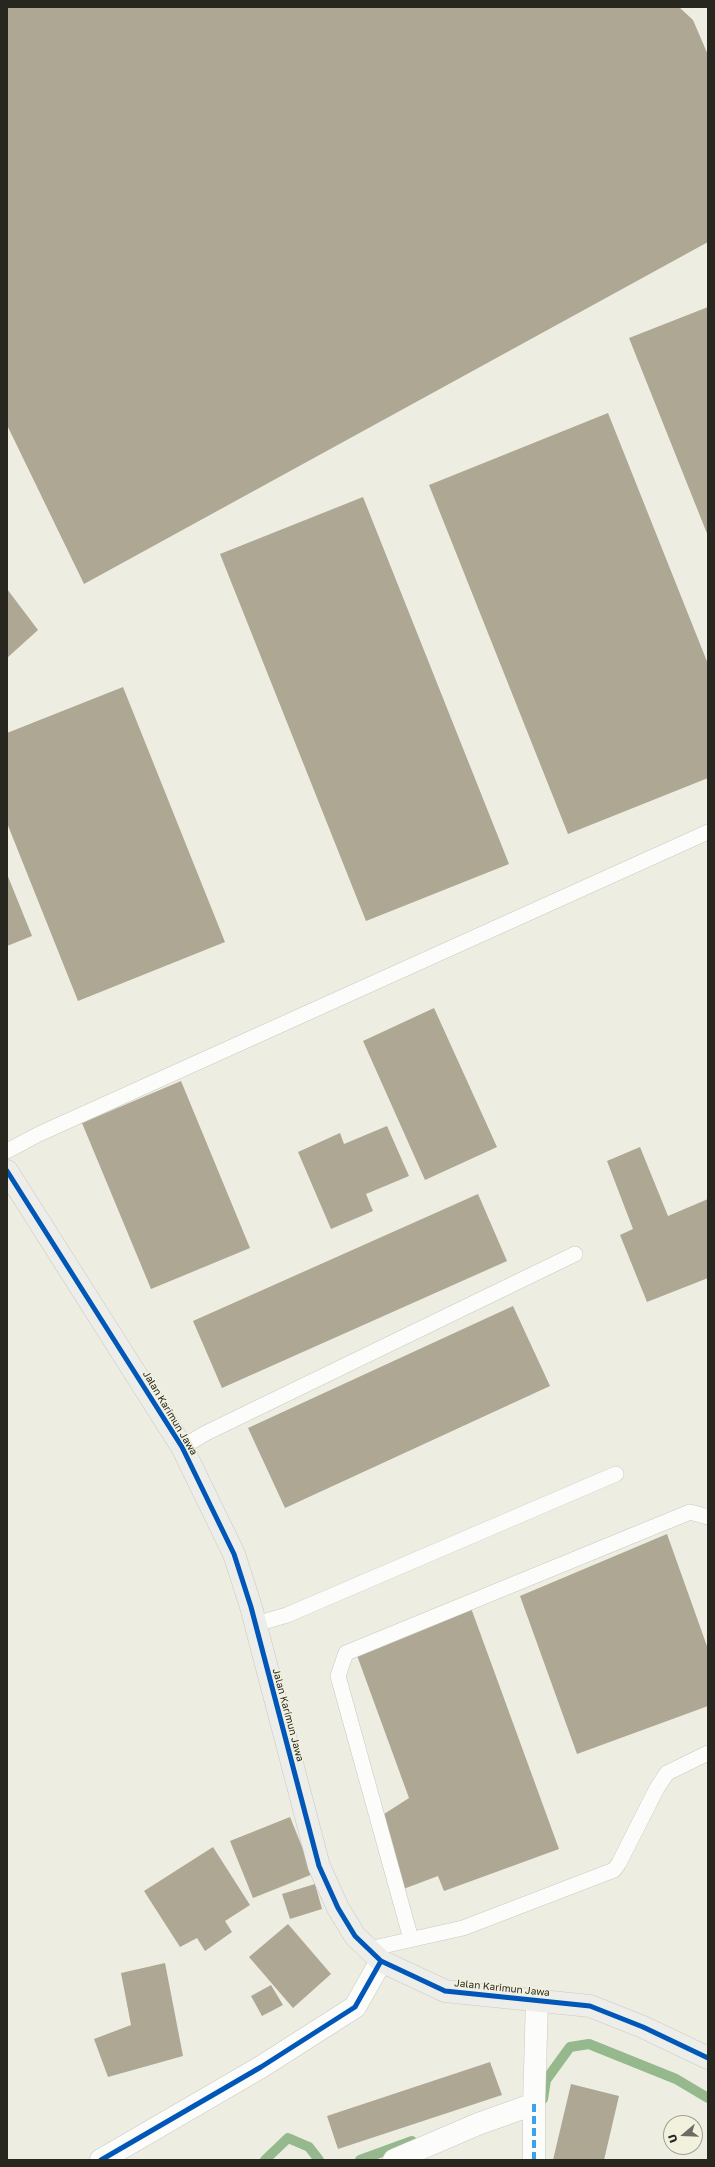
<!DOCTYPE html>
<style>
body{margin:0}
#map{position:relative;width:715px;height:2167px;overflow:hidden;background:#eeede2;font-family:"Golos Text",sans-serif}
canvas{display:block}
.frame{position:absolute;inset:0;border:8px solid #272720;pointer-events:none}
.north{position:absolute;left:663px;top:2115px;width:40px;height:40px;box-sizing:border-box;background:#f2f1de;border:1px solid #a1a092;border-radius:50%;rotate:251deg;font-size:11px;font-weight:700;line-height:16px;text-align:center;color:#272720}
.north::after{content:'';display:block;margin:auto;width:14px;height:18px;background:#6d6c64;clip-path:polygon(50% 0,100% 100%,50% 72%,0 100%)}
</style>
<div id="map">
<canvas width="715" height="2167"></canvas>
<div class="frame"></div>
<div class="north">U</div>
</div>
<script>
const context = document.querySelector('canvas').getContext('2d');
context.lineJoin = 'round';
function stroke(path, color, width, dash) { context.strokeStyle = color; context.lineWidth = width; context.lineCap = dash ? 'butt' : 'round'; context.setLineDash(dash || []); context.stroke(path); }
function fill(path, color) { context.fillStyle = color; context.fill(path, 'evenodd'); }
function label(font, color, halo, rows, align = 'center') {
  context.font = font + ' "Golos Text",sans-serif'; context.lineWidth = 3; context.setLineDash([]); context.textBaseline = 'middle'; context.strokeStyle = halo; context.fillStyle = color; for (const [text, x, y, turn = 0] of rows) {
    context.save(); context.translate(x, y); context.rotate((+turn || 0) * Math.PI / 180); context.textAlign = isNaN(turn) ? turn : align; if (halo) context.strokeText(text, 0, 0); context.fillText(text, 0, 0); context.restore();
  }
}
stroke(new Path2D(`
 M543,2099l3,-19 24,-33 19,-3 87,35 32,19
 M265,2160l23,-22 21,9 10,13
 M360,2160l52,-19`), '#96b88d', 10);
fill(new Path2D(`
 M7,7h672l14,13 15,35v187l-624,342 -77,-159z
 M708,307v229l-79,-198z
 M608,413l100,251v114l-140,56 -139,-349z
 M363,497l146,367 -143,57 -146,-367z
 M7,589l31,41 -31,28z
 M123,687l102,255 -147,59 -71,-178v-90z
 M7,874l25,62 -25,10z
 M434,1008l63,139 -72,33 -62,-139z
 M181,1081l69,167 -99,41 -69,-166z
 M387,1126l22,50 -43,18 7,17 -42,18 -33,-77 42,-19 4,11z
 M640,1147l28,69 40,-17v79l-61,24 -27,-67 13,-6 -26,-68z
 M478,1194l29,67 -285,127 -29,-67z
 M513,1306l37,80 -265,122 -37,-80z
 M667,1534l41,115v57l-131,48 -57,-158z
 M471,1608l88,241 -115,42 -6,-15 -40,15 -17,-75 28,-18 -54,-148z
 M290,1817l23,57 -60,24 -23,-57z
 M213,1847l37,58 -25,16 7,11 -27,19 -8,-13 -17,9 -36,-56z
 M315,1884l7,25 -32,10 -8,-25z
 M288,1924l43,50 -38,34 -44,-51z
 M165,1963l18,93 -75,21 -14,-38 37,-14 -10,-52z
 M271,1985l12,20 -21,11 -11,-20z
 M490,2062l12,33 -164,54 -11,-33z
 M571,2084l48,12 -15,64h-51z`), '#ada794');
const lane = new Path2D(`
 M7,1151l32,-17 669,-302
 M182,1447l24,-14 369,-179
 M256,1624l31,-9 329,-141
 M411,1939l-73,-263 8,-23 344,-141 18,5
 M369,1949l94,-21 151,-58 5,-7 38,-75 10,-15 41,-20`);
const street = new Path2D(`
 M534,2104v56
 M101,2160l160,-93 94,-60 26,-46
 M394,2160l84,-36 56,-20 3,-104`);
const secondary = new Path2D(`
 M7,1171l175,276 52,107 17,53 68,259 19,42 17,28 26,25 64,30 145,15 53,21 65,31`);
stroke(lane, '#cac9c1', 16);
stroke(street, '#cac9c1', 23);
stroke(secondary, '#cac9c1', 23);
stroke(lane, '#fcfcfb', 15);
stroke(street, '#fcfcfb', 22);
stroke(secondary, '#edeeea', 22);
stroke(new Path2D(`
 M534,2104v56`), '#3ea2ea', 4, [8, 4]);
stroke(new Path2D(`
 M7,1171l175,276 52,107 17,53 68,259 19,42 17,28 26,25 64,30 145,15 53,21 65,31
 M101,2160l160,-93 94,-60 26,-46`), '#0057b8', 5);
label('10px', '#272720', '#f2f1de', [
 ["Jalan Karimun Jawa",170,1413,59],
 ["Jalan Karimun Jawa",288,1715,75],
 ["Jalan Karimun Jawa",502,1988,6]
]);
</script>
